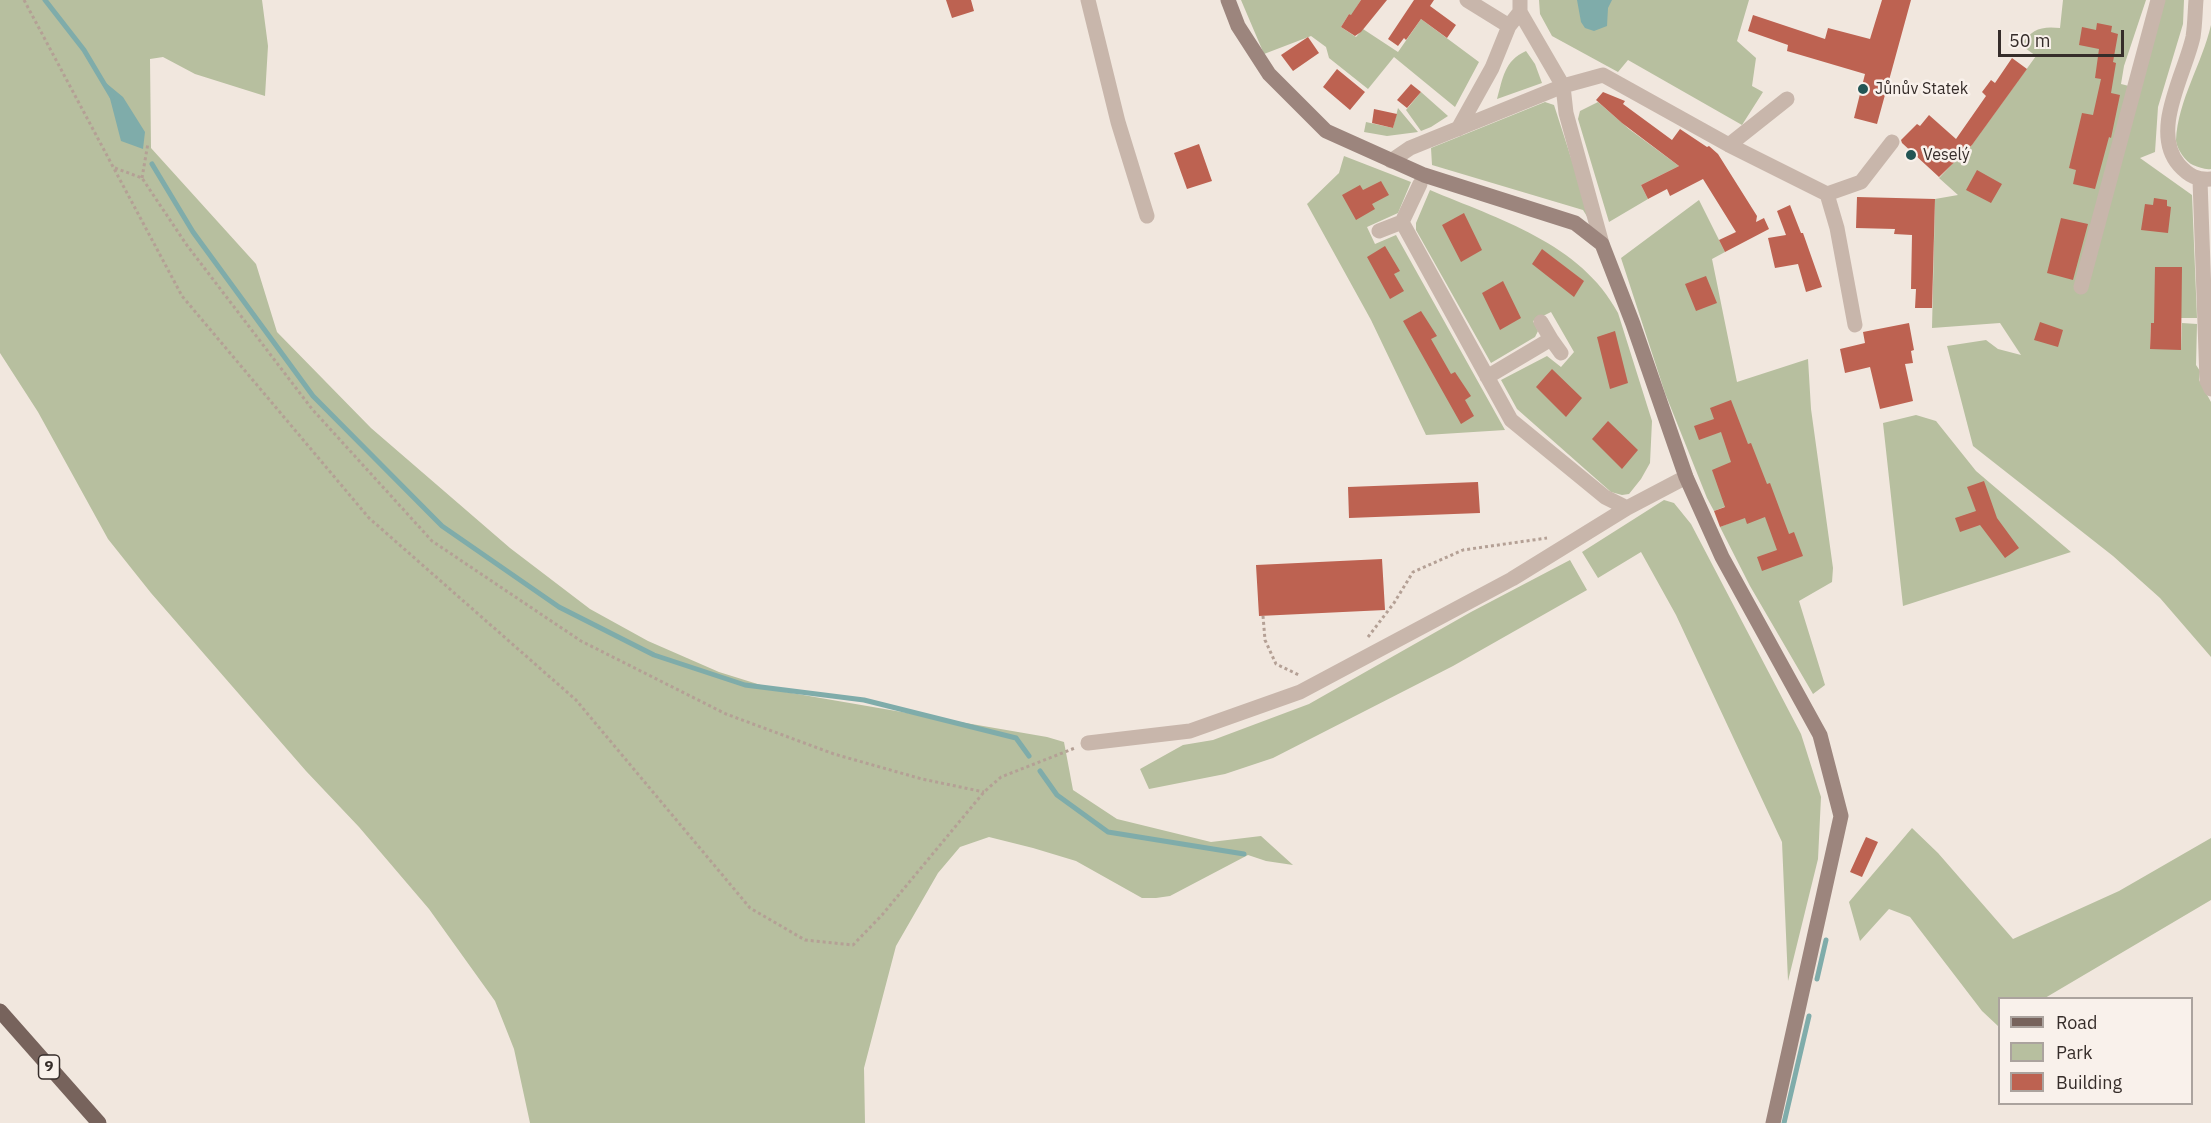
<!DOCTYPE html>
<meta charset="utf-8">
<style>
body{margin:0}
#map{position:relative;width:2211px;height:1123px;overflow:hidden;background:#f1e7de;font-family:"IBM Plex Sans",sans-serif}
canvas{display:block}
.legend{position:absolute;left:1998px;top:997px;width:195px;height:108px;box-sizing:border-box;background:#f9f1eb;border:2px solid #aba39e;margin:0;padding:8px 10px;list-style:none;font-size:18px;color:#362d2a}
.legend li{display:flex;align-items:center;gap:12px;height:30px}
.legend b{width:30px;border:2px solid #aba39e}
.scale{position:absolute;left:1998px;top:30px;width:126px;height:27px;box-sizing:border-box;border:3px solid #362d2a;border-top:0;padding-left:8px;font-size:18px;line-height:21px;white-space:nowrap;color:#362d2a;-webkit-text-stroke:4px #f9f1eb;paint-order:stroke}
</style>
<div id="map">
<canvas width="2211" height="1123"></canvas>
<ul class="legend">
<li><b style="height:8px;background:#77635c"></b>Road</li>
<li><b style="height:16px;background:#b7bf9f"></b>Park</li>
<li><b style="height:16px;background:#bd6251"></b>Building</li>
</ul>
<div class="scale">50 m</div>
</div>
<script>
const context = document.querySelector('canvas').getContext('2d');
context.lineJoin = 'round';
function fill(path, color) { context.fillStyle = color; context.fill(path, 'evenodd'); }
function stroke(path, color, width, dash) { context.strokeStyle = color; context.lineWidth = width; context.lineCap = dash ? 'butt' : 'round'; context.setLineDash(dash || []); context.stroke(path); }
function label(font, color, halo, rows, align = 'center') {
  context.font = font + ' "IBM Plex Sans",sans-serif'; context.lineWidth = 5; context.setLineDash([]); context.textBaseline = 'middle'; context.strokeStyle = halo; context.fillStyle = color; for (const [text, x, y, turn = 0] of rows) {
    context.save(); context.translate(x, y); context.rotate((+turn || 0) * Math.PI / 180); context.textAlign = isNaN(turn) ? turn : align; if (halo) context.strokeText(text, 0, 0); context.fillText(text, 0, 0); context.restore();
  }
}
fill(new Path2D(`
 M0,0h262l6,46 -3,50 -70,-22 -32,-17 -13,2 1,89 105,116 21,68 94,96 139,120 80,61 58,32 71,31 61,19 267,46 17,5 9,48 44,29 94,23 50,-6 32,29 -27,-4 -18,-6 -78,41 -14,2h-14l-66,-37 -43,-13 -44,-11 -29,10 -22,26 -42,73 -32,122 1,55h-335l-16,-74 -19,-48 -66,-92 -70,-82 -53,-56 -155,-178 -43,-54 -70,-127 -38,-59z
 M1241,0h120l-5,8 10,17 -17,-11 -8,13 15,10 7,-8 35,23 23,-33 58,43 -24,45 -61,-50 -26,32 -39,-31 -3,-11 -15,-11 -47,18z
 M1539,0h210l-12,41 19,17 -4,28 11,6 -21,33 -114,-65 -10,12 -66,-36 -12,-22z
 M2063,0h83l-22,66 -3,18 8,2 -42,205 77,-291h20l-1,24 -25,83 -3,45 -15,6 52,37 5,123h-29v5h-17l-1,26h31l1,-26 15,1 -1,41 4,6 -1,9 12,22v255l-51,-59 -47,-42 -140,-110 -26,-100 39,-6 12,9 23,6 -21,-32 -68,5 3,-129 23,-4 -19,-17 17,-18 1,-7 4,3 10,-10 65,-90 -15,-11c11,-16 20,-19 39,-17z
 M2211,25v144c-6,1 -12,-2 -18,-4 -7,-3 -17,-17 -17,-25 2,-40 26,-76 35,-115z
 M1526,51l9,13 7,19 -45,16c6,-21 7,-38 29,-48z
 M1421,92l27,24 -17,11 -10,4 -15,-21z
 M1545,102l9,3 39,121 -10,-16 -151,-45 -1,-17z
 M1598,102l31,27 50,37 -38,19 7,14 -39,23 -31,-103 2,-8z
 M1398,108l20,24 -31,4 -23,-4 2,-10 27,6z
 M1344,156l67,26 -13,31 -31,14 8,17 21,-9 109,195 -79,5 -55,-115 -64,-116 32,-31z
 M1430,190c68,29 151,53 188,123l34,108 -2,42 -9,16 -12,15 -7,1 -11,-3 -94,-83 -16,-29 46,-24 14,11 13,-15 -23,-40 -18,9 5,10 -3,6 -44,26 -75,-133v-7z
 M1699,200l26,52 -13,7 25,123 71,-23 3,50 22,159 -1,14 -33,19 26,84 -12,9 -63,-108 -30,-59 15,-6 -6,-16 -15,6 -7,-13 -42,-105 -44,-135z
 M1916,415l20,6 40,50 95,81 -168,54 -20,-183z
 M1664,500l10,3 17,21 110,210 20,63 -3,62 -30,122 -6,-139 -106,-227 -35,-63 -43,26 -16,-26z
 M1570,560l17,30 -134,76 -180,92 -48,16 -76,15 -9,-20 43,-24 30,-5 96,-36 162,-92z
 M1912,828l26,25 75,86 106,-48 92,-53v62l-166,98h-45l-2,28 -16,-15 -72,-94 -21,-8 -29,32 -11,-39z`), '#b7bf9f');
fill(new Path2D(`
 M1577,0h35l-4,8 -1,18 -13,5 -9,-3 -4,-6z
 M106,83l17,14 22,35 -2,17 -22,-8z`), '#7facaa');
stroke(new Path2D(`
 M45,0l39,50 28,47
 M152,164l41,68 120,164 129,130 117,81 95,48 91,30 119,15 152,38 13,18
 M1040,771l17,24 51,37 136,22
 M1817,979l9,-39
 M1784,1123l25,-107`), '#7facaa', 5);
fill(new Path2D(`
 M946,0h25l3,11 -22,7z
 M1361,0h26l-26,32 -6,4 -14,-9 8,-13 2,1z
 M1414,0h20l-4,6 26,19 -9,13 -26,-19 -15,21 -2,-2 -6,8 -10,-7z
 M1882,0h29l-34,124 -23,-6 11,-44 -78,-23 1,-6 -40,-14 5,-16 72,24 3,-11 42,11z
 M2097,23l15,3 -1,6 7,2 -5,28 3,1 -5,30 9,2 -9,43 -2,-1 -14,52 -22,-5 3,-14 -7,-2 13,-55 11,2 8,-36 -6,-1 4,-29 -20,-4 3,-18 14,3z
 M1308,37l11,16 -26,18 -12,-16z
 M2012,58l15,11 -55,76 -33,32 -37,-34 -1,-3 16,-16 3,2 9,-11 27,24 30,-43 -4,-4 9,-12 4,3z
 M1337,69l28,23 -15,18 -27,-23z
 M1411,84l10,8 -14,16 -10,-8z
 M1603,92l22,9 -2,3 49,36 8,-11 27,18 2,-1 9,8 39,62 -1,6 8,-4 5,11 -44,23 -6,-12 17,-8 -33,-53 -33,17 -3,-7 -19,10 -7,-14 38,-19 -57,-43 -26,-23z
 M1374,109l23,5 -4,14 -21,-5z
 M1199,144l13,37 -25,8 -13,-36z
 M1977,170l25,14 -11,19 -25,-13z
 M1381,181l8,14 -17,9 3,5 -19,11 -14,-25 18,-10 3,5z
 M1857,197l78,2 -3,109h-17l1,-19h-5l1,-54 -18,-1 1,-5 -39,-1z
 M2154,198l13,2v6l4,1 -3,26 -27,-3 4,-26 8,1z
 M1790,205l11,28h2l19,54 -16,5 -8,-28 -23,4 -7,-30 18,-3 -9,-24z
 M1464,213l18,37 -21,12 -19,-37z
 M2061,218l27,6 -15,56 -26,-7z
 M1385,246l15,25 -6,3 10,17 -14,8 -23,-42z
 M1542,249l42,32 -10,16 -42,-33z
 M2155,267h27l-1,83 -31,-1 1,-26h3z
 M1706,276l11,27 -21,8 -11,-27z
 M1503,281l18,37 -21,12 -18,-37z
 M1421,311l16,25 -6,3 20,35 4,-2 16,24 -6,4 9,16 -13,8 -58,-103z
 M2040,322l23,8 -5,17 -24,-7z
 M1909,323l5,27 -3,1 2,12 -8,1 8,37 -33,8 -10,-42 -25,6 -5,-24 25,-6 -2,-11z
 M1615,331l13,52 -18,6 -13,-52z
 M1552,369l30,29 -16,19 -30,-30z
 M1731,400l17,44 3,-1 16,41 3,-1 19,51 5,-2 9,24 -41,15 -5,-14 20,-7 -12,-33 -18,7 -2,-6 -25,9 -6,-16 11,-4 -13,-37 19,-8 -10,-30 -22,8 -5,-14 20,-7 -4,-11z
 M1608,421l30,29 -16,19 -30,-30z
 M1984,481l13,37 22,30 -14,10 -25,-33 -20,7 -5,-14 21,-7 -9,-24z
 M1478,482l2,31 -131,5 -1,-31z
 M1382,559l3,51 -126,6 -3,-51z
 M1866,837l12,5 -16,35 -12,-5z`), '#bd6251');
stroke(new Path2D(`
 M24,0l158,296 187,222 207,182 174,208 55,32 48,5 29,-30 102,-123 17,-15 74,-29
 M115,168l27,10 44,66 126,165 120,132 149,100 145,73 108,40 88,25 62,13
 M142,178l6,-35
 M1263,616l2,24 11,24 23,11
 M1368,637l26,-34 19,-31 50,-22 84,-12`), '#b4a095', 3, [3, 3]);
stroke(new Path2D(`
 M1088,0l30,122 29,94
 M1467,0l42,26
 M1520,0v12l43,74 3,27 36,131
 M2196,0c-1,12 -1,25 -3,37 -8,37 -43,94 -14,128 10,11 18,15 32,14
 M1458,129l34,-61 17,-42 11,-14
 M1729,145l58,-46
 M1391,161l19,-13 153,-62 40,-11 126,70 98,49 34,-12 31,-40
 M2200,180l7,201 4,8
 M1827,194l10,34 18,97
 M1402,222l18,-38
 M1379,231l23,-9 109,198 94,77 22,11
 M2081,287l77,-287
 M1551,339l10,14
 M1487,377l64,-38 -10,-17
 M1088,743l102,-12 110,-39 212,-113 115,-71 59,-31`), '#c8b6ab', 15);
stroke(new Path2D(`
 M1228,0l10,26 31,48 57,57 98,44 151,48 27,21 31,80 53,153 36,80 98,178 21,81 -68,307`), '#9c857d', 15);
stroke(new Path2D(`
 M0,1011l99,112`), '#77635c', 15);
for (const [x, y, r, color] of [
 [1863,89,6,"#225554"],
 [1911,155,6,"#225554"]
]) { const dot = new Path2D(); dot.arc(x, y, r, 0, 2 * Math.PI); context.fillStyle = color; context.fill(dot); stroke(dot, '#f9f1eb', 2); }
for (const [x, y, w] of [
 [49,1067,21]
]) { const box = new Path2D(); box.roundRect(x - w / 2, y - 12, w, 24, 4.5); context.fillStyle = '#f9f1eb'; context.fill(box); stroke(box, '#362d2a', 1.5); }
label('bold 15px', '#362d2a', null, [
 ["9",49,1067]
]);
label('16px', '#362d2a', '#f9f1eb', [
 ["Jůnův Statek",1875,89],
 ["Veselý",1923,155]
], 'left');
</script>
